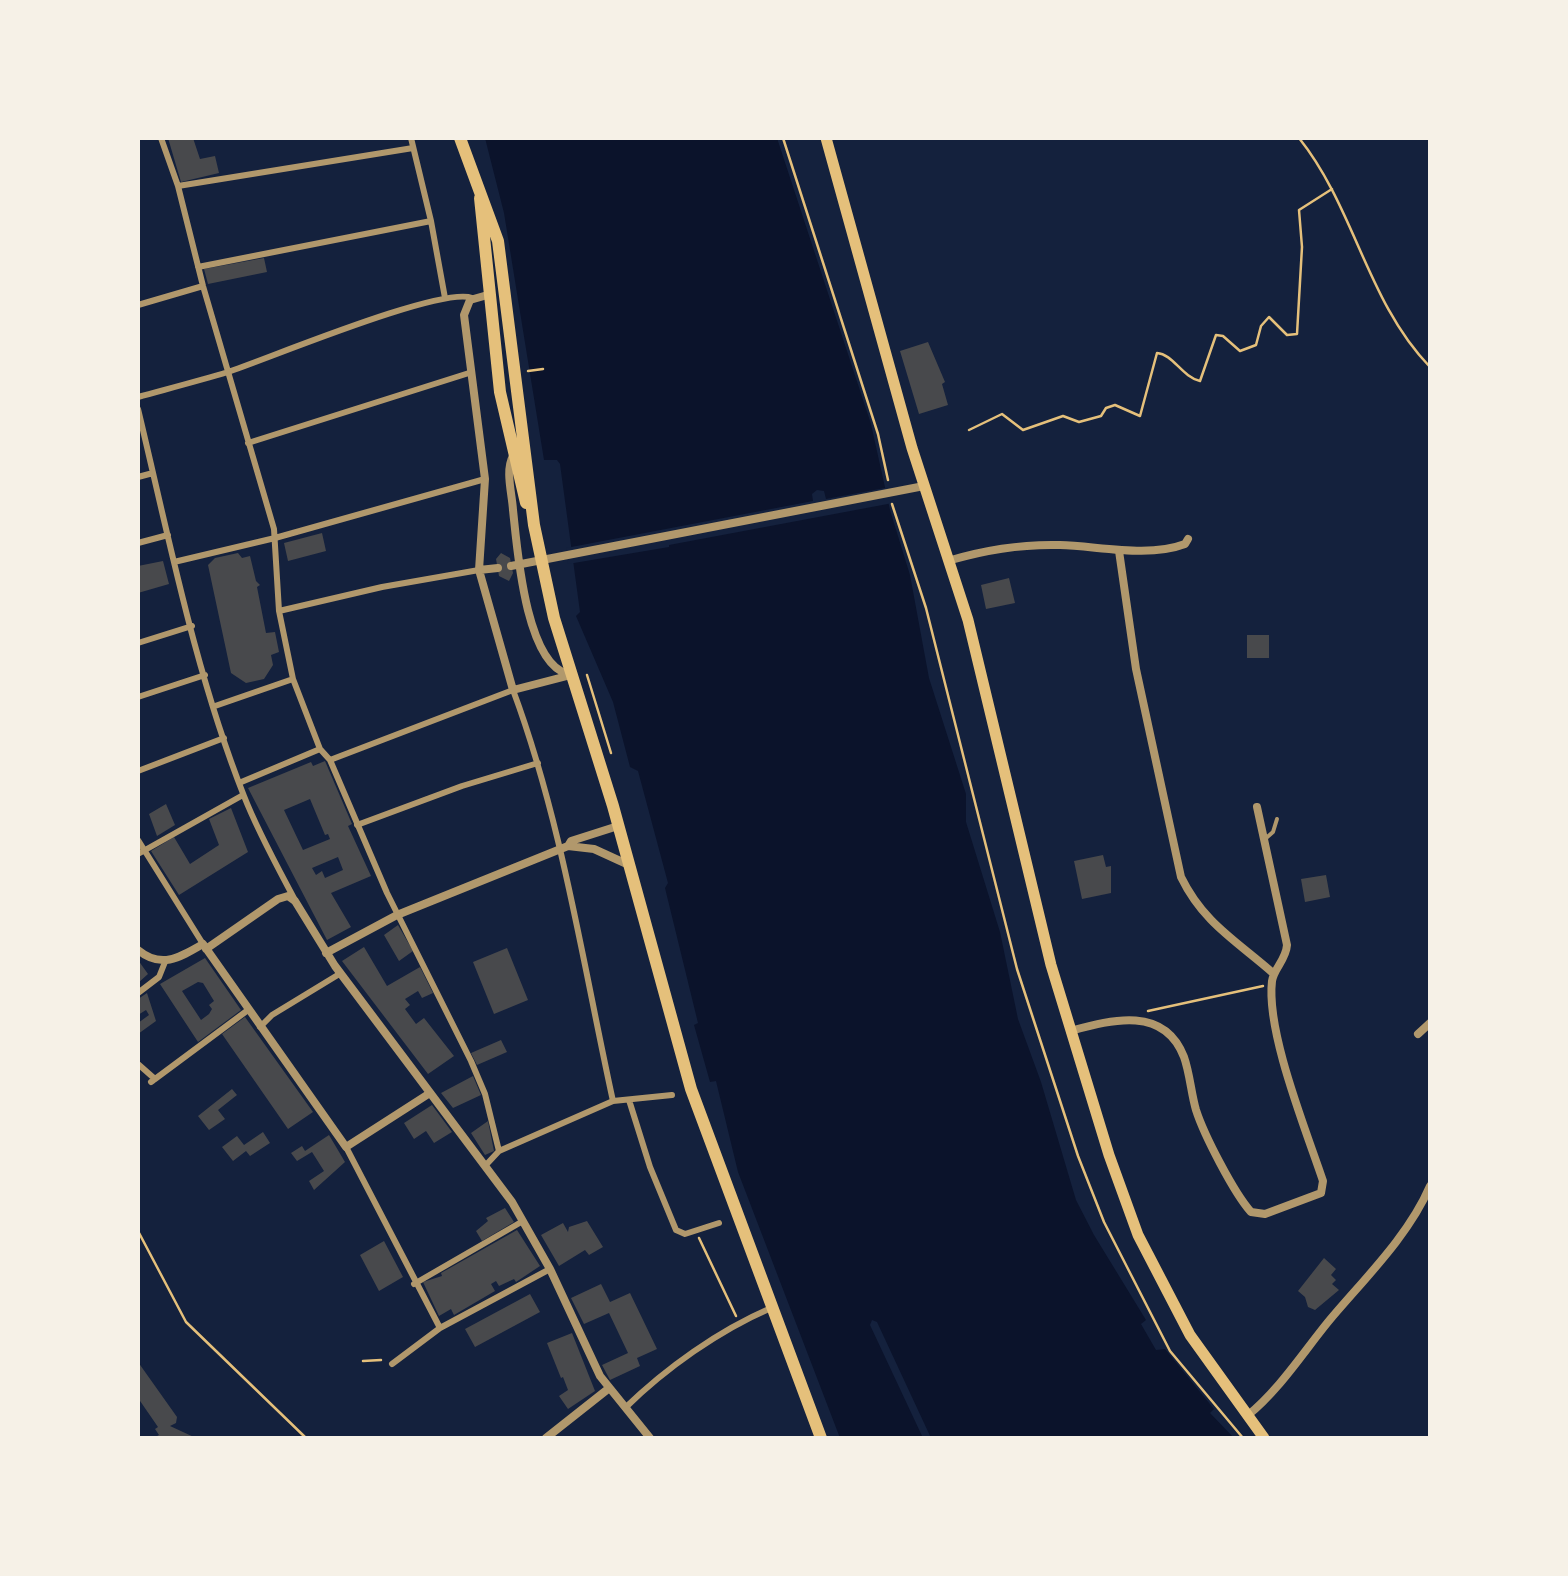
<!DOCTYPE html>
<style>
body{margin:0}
#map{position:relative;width:1568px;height:1576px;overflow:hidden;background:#14213d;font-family:Bitter,serif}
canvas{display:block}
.frame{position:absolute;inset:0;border:140px solid #f6f1e7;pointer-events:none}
</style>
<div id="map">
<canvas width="1568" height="1576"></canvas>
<div class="frame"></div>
</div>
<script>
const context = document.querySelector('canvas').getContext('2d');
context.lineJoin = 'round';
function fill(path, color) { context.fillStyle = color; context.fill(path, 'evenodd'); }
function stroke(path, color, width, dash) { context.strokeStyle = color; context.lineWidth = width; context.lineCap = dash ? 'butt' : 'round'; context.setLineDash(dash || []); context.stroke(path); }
fill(new Path2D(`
 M485,138h292l94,286 19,86 20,65 19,103 37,116v28l34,110 18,87 23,63 35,118 18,35 52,85 -5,4 15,26 9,-1 49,60 -4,4 24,25h-303l-54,-116 -5,-2 -2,5 53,113h-83l-102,-266 -22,-91 -6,1 -16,-57 4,-2 -33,-135 3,-5 -30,-112 -8,-4 -17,-65 -37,-86 4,-4 -20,-148 -3,-4h-13l-40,-247z`), '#0b132b');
fill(new Path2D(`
 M890,487l3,16 -224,42v2l-101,17 -2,-16 247,-47 -1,-7 5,-4 7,1 2,8z`), '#14213d');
fill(new Path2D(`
 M168,138h25l7,21 15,-3 4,17 -38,9z
 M264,258l3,14 -59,12 -4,-15z
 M928,342l17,40 -3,2 6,21 -29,9 -19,-63z
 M322,533l4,18 -38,10 -4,-18z
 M238,553l4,5 8,-2 6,25 4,4 -3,2 9,46 9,-1 4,20 -8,3 2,10 -9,14 -18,4 -15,-10 -23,-108 7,-7z
 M501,553l9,5 3,15 -4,8 -10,-5 -3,-17z
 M163,561l6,23 -31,9v-27z
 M1009,578l6,25 -29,6 -5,-24z
 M1247,635h22v23h-22z
 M325,761l27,63 -4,2 23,50 -40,17 20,34 -24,13 -79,-152 63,-26 2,4zM310,799l15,36 3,-1 2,5 -27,11 -19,-40zM338,857l5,13 -18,8 -3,-7 -6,4 -4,-7z
 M166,804l9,21 -18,11 -8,-22z
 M231,808l17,44 -69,43 -28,-44 23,-14 16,27 29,-19 -10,-26z
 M1103,855l3,12 5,-1v27l-29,6 -8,-38z
 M1326,875l4,22 -25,5 -4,-23z
 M398,925l15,26 -14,10 -15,-26z
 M364,947l23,39 33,-19 13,26 -11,5 -4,-7 -13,8 5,6 -5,4 11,15 8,-6 30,38 -26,18 -86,-113z
 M507,948l21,52 -34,14 -21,-52z
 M205,958l36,52 -43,32 -38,-58zM198,982l5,1 11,18 -5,4 3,4 -3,5 -8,6 -19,-29z
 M138,960l10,14 -10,9z
 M147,993l9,28 -18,13v-11l11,-8 -3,-5 -8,5v-16z
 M245,1017l68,95 -25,17 -66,-95z
 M501,1040l6,12 -30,13 -6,-12z
 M473,1076l8,19 -28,13 -12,-15z
 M232,1089l5,6 -19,15 7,9 -16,11 -11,-14z
 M432,1105l20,27 -18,11 -8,-12 -12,8 -10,-16z
 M488,1121l6,30 -9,4 -14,-22z
 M263,1132l7,11 -20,13 -4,-5 -13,10 -11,-14 15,-11 7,9z
 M329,1135l16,27 -31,28 -5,-9 15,-10 -12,-19 -15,9 -6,-8 11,-7 3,5z
 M505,1208l9,14 -32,19 -6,-10 12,-10 -2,-3z
 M587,1221l16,26 -14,8 -4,-5 -26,16 -18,-31 22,-12 5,9 1,-5z
 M517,1230l23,36 -24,16 -2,-3 -15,7 -3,-5 -5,3 4,7 -41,24 -3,-6 -12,7 -16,-34 19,-6 -1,-3z
 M384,1241l19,36 -24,14 -19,-36z
 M1324,1258l12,11 -5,6 5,5 -4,4 7,6 -24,20 -7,-3 -3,-10 -7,-6z
 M601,1284l9,18 20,-9 27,56 -20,9 3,8 -30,14 -8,-15 26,-12 -19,-40 -25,11 -13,-26z
 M530,1294l10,18 -65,35 -10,-18z
 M572,1333l23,58 -27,18 -9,-13 9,-6 -5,-13 -2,1 -14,-35z
 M138,1362l39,55 -1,6 -6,3 26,12h-43l6,-3 -4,-6 3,-2 -20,-29z`), '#48494c');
stroke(new Path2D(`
 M783,138l95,296 10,46
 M1299,138c56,70 68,164 131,229
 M528,371l15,-2
 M969,430l33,-16 21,16 40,-14 16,6 22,-6 5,-8 9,-3 25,11 17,-63c16,1 25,24 43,28l16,-46 7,1 17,15 16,-6 5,-19 8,-9 18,18 10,-1 5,-87 -3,-37 33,-21
 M892,504l34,104 91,361 61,187 26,66 66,129 73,87
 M587,675l24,78
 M1148,1011l115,-25
 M138,1231l48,91 120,116
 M699,1238l37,78
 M363,1361l18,-1`), '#e5c07b', 2.5);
stroke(new Path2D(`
 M1265,839l8,-7 4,-13`), '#b1986c', 4);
stroke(new Path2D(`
 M161,138l17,48 25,100 71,243 5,82 14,68 27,70 10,11 57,133 84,168 14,33 14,57
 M411,138l20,83 14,77
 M178,186l235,-38
 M198,267l233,-46
 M138,305l65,-19
 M138,397c29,-8 60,-16 90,-25 42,-14 214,-86 244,-74
 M138,409c31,129 57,263 106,387 14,36 33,70 51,104
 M248,443l221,-70
 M138,477l15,-4
 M138,543l30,-8
 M174,562l101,-24 210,-59
 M279,611l103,-24 97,-17
 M138,643l54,-17
 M138,697l67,-22
 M215,706l78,-27
 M330,760l183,-70c49,132 70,274 100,411
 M138,771l86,-33
 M239,783l81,-34
 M357,825l105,-39 76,-23
 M138,840l65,104
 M138,854l105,-59
 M138,993l21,-16 6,-15
 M260,1027l12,-12 69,-42
 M138,1064l17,15
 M151,1082l97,-72
 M629,1100l21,67 26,63 9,4 34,-11
 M346,1147l94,181
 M485,1166l14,-15 114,-50 59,-6
 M414,1284l109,-63
 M392,1364l48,-36 110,-59
 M625,1408c41,-40 93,-77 146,-100`), '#b1986c', 6);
stroke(new Path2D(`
 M491,294l-21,6 -6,15 21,164 -6,91 34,120 58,-15
 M513,456c-8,15 -1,37 0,54 4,36 12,153 55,164
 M1119,551l17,118 45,208c23,47 56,64 93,97
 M951,560c34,-10 73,-16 109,-15 38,1 88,13 125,-1l3,-5
 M511,566l413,-80
 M479,570l19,-2
 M568,846l26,3 35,16
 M206,949l72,-50 10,-3 7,5 40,65 177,236 38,67 50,107 50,62
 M138,950c23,19 41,8 65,-6l143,203 84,-54
 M326,953l71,-38 171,-69 3,-5 47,-15
 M1070,1031c41,-11 94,-26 114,26 6,17 7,36 12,53 8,25 38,83 55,102l14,2 56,-21 2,-12c-17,-51 -57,-149 -51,-200 2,-13 14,-21 15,-36l-30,-138
 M1418,1034l12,-11
 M1247,1416c32,-26 55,-62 81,-94 35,-42 80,-85 102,-136
 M546,1438l62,-49`), '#b1986c', 8);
stroke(new Path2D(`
 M826,138l86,310 56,172 83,345 58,190 29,80 52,100 74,103`), '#e5c07b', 11);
stroke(new Path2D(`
 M460,138l38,103 36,284 20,93 59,188 78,283 130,349
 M480,198l20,194 26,111`), '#e5c07b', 12);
</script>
